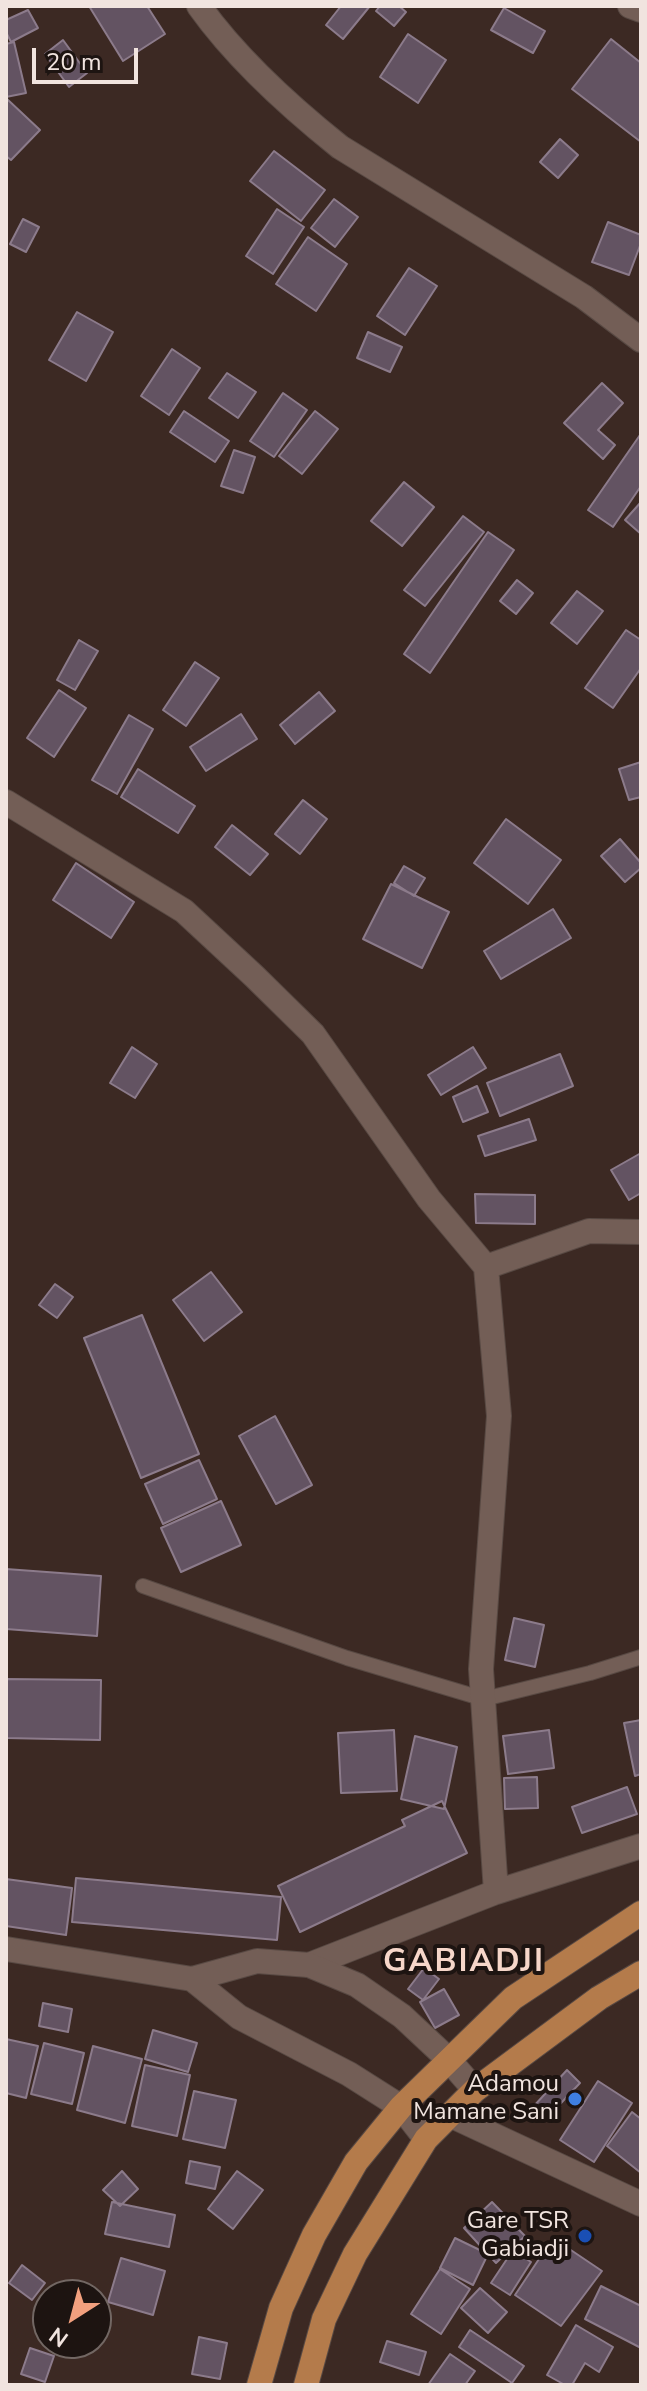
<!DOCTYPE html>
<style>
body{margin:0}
#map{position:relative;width:647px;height:2391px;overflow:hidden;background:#3c2923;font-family:"Nunito Sans",sans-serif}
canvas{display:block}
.frame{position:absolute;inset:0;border:8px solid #f1e4df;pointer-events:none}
.north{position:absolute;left:32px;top:2279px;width:80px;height:80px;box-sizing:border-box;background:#1d1411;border:2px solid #726763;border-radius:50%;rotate:216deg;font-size:22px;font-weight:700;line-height:32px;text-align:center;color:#f1e4df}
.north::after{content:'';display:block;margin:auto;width:28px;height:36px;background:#f2a07e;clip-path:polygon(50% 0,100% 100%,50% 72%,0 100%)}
.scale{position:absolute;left:32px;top:48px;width:106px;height:36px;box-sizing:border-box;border:4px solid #f1e4df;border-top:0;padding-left:10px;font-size:24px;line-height:28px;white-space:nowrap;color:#f1e4df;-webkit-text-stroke:6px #1d1411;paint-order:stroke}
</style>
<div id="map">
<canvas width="647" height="2391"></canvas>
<div class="frame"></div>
<div class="north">N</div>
<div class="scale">20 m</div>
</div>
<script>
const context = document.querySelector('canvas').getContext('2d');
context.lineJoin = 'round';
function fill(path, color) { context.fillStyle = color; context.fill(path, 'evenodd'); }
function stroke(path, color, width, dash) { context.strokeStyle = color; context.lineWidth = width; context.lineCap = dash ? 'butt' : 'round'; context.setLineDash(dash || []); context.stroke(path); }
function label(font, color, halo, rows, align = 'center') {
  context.font = font + ' "Nunito Sans",sans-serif'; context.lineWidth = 8; context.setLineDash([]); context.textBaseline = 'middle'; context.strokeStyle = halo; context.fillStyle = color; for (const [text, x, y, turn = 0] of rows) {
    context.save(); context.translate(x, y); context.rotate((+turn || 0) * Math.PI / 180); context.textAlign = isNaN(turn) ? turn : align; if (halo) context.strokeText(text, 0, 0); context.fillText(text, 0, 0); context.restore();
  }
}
const building = new Path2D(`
 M89,6h58l18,28 -42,27z
 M341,6h29l-27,33 -17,-14z
 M380,6h19l7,6 -12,14 -18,-15z
 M504,8l41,23 -12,22 -42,-23z
 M28,10l10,18 -27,14 -5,-10v-12z
 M408,34l38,26 -28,43 -38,-26z
 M611,39l30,24v79l-69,-53z
 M63,40l24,33 -18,14 -24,-33z
 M14,42l12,51 -20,4v-53z
 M7,99l33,31 -29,30 -5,-4z
 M560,139l18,16 -20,23 -18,-16z
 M274,151l51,39 -24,31 -51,-40z
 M334,199l24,18 -23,30 -24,-19z
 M277,209l27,18 -31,47 -27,-18z
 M23,219l16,8 -13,25 -16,-8z
 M608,222l33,13v8l-12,32 -37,-13z
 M308,237l39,27 -31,47 -40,-27z
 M409,268l28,18 -32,49 -28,-19z
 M77,312l36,20 -27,49 -37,-21z
 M368,332l34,15 -12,25 -33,-14z
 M172,349l28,19 -31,47 -28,-19z
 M227,373l29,19 -18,26 -29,-20z
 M602,383l21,20 -25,27 17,15 -12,14 -39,-36z
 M283,393l24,17 -33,47 -24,-16z
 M184,411l45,30 -14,21 -45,-30z
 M315,411l23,18 -36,45 -23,-18z
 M640,435l1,51 -28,41 -25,-17z
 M234,450l21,7 -12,36 -22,-7z
 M404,482l30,25 -32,39 -31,-25z
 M641,502v32l-16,-14z
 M463,516l21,16 -59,74 -21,-16z
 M488,532l26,18 -84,123 -26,-19z
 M517,580l16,13 -17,21 -16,-13z
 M577,591l26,20 -26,33 -26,-21z
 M626,630l15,10v28l-28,40 -28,-20z
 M79,640l19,11 -23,39 -18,-10z
 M195,662l24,16 -33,48 -23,-16z
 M59,690l27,18 -32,49 -27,-19z
 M319,692l16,19 -40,33 -15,-19z
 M241,714l16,25 -51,32 -16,-24z
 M129,715l24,14 -36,65 -25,-14z
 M641,762v35l-12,3 -10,-31z
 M138,769l57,37 -17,27 -57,-36z
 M303,800l24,19 -27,35 -25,-20z
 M506,819l55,41 -33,44 -54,-41z
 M232,825l36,29 -18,21 -35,-28z
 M620,839l21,24v5l-16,14 -24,-26z
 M76,863l58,39 -23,36 -58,-38z
 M404,866l21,12 -11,18 -20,-13z
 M391,884l58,28 -27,56 -59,-29z
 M553,909l18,29 -70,41 -17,-28z
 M132,1047l25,17 -22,34 -25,-15z
 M473,1047l13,21 -45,27 -13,-20z
 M560,1054l13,32 -73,30 -13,-33z
 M477,1086l11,26 -25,10 -10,-25z
 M529,1119l7,21 -51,16 -7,-20z
 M641,1153v40l-12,7 -18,-30z
 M475,1194l60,1v29l-59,-1z
 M211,1272l31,40 -38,29 -31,-41z
 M55,1284l18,13 -16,21 -18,-13z
 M142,1315l57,139 -58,24 -57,-140z
 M275,1416l37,69 -36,19 -37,-68z
 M199,1460l18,39 -54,25 -18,-40z
 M221,1501l20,44 -60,27 -20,-44z
 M6,1569l95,7 -4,60 -91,-7z
 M514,1618l30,7 -9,42 -30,-7z
 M6,1679l95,1 -1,60 -94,-2z
 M641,1720v54l-6,2 -11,-53z
 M394,1730l3,61 -56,2 -3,-60z
 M549,1730l5,38 -46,6 -5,-38z
 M415,1736l42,11 -13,62 -43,-10z
 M537,1777l1,31 -33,1 -1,-31z
 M627,1787l10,27 -55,19 -10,-26z
 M442,1801l25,52 -167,79 -22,-46 127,-60 -3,-6z
 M76,1878l205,19 -4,43 -205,-18z
 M6,1879l66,9 -6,47 -60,-9z
 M424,1968l15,11 -16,21 -15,-11z
 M444,1989l15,26 -24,13 -15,-26z
 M43,2003l29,6 -4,23 -29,-6z
 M153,2030l44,13 -9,29 -43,-13z
 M6,2039l32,7 -12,52 -20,-5z
 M44,2043l40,10 -12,51 -41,-10z
 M93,2046l49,13 -17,64 -48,-13z
 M145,2065l45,10 -13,61 -45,-10z
 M567,2070l13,13 -34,36 -13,-12z
 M598,2081l34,22 -38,59 -34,-22z
 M194,2091l42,9 -11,48 -42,-9z
 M632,2112l9,7v54l-34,-27z
 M190,2161l30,6 -5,22 -29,-6z
 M122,2171l16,18 -18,17 -17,-16z
 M237,2171l26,19 -30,39 -25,-20z
 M112,2202l63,13 -6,32 -64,-13z
 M492,2202l33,34 -29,27 -32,-35z
 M455,2238l33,16 -15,31 -33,-17z
 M553,2238l49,33 -41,55 -46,-31z
 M513,2250l18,12 -21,33 -19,-12z
 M121,2258l44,13 -12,44 -45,-13z
 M22,2265l23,18 -13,17 -23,-17z
 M440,2269l30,20 -29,45 -30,-20z
 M601,2286l40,20v42l-56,-29z
 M480,2288l27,24 -19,21 -27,-25z
 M576,2325l37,22 -14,25 -14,-9 -13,22h-7l-18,-10z
 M470,2330l54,36 -12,17 -53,-36z
 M199,2337l28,6 -7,36 -28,-5z
 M387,2341l39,11 -7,23 -39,-13z
 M30,2348l24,8 -9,26 -24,-8z
 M450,2354l25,17 -10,14h-37z`);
fill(building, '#635362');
stroke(building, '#8c7b8b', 2);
const lane = new Path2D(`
 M143,1586l204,72 137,41 106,-26 51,-16`);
const street = new Path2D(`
 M199,6c37,52 91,101 141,141l244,150 57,43
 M630,6l11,4
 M6,802l178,109 70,65 59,58 116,165 57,68 13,149 -18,253 15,223
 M486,1267l103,-36 52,1
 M309,1965l187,-73 145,-46
 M450,2115l191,89`);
const secondary = new Path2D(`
 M6,1949l186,30 65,-18 52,4 48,20 45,31 46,43 27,31
 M192,1979l47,38 110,57 52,33 25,32`);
const primary = new Path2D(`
 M259,2385l22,-77 33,-73 42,-73 45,-55 112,-109 128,-85
 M306,2385l18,-66 31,-65 71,-115 49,-49 124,-92 42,-25`);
stroke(lane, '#584943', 16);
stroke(street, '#584943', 26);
stroke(secondary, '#584943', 26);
stroke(primary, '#584943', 26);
stroke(lane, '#735e56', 14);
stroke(street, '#735e56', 24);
stroke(secondary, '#735e56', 24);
stroke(primary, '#b47b4b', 24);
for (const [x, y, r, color] of [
 [575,2099,8,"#3f7fe0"],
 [585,2236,8,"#1a4fb4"]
]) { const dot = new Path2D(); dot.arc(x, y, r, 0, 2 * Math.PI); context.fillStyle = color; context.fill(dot); stroke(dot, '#1d1411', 3); }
label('24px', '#f1e4df', '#1d1411', [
 ["Adamou",559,2085],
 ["Mamane Sani",559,2113],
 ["Gare TSR",569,2222],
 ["Gabiadji",569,2250]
], 'right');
context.letterSpacing = '2px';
label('bold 32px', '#f6d6c9', '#1d1411', [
 ["GABIADJI",464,1963]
]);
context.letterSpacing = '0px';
</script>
